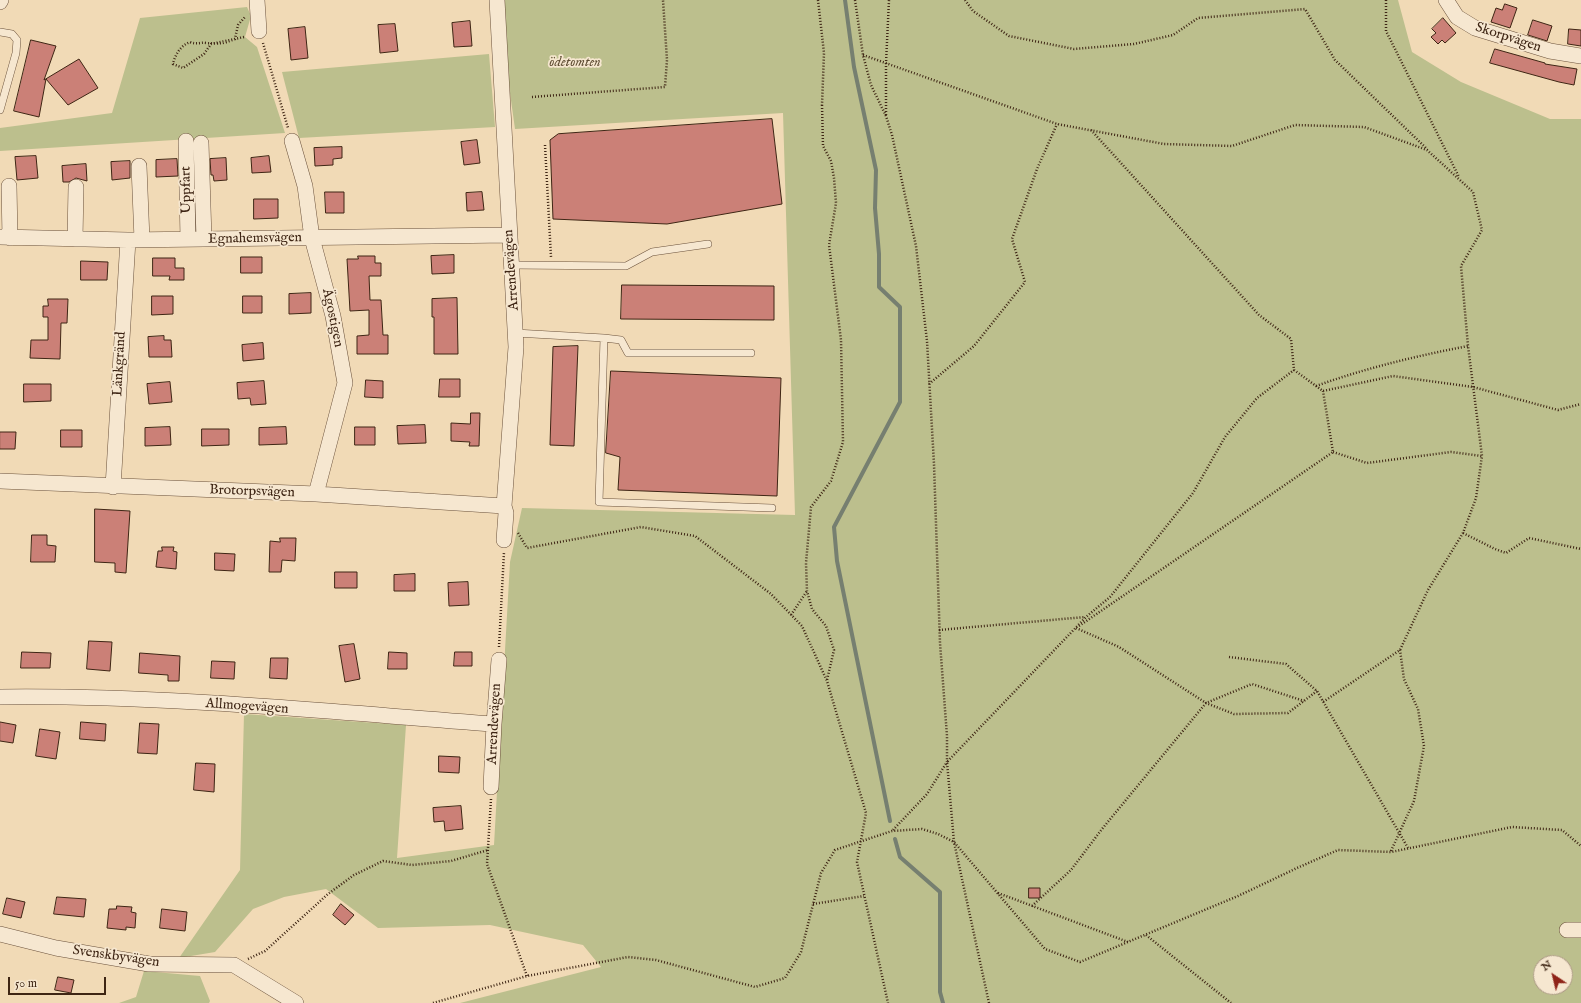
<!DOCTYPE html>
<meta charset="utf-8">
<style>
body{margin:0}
#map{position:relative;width:1581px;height:1003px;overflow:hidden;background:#f1dab6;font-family:"IM FELL English",serif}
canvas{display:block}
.north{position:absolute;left:1533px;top:955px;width:40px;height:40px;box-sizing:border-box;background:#f6e7d0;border:1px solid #ac9985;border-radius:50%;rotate:325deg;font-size:11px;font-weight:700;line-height:16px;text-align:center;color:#3e2514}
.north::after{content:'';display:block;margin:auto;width:14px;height:18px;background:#8f2418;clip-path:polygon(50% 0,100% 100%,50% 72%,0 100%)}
.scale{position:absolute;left:8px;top:977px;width:98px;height:18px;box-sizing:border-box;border:2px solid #3e2514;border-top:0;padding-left:5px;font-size:12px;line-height:14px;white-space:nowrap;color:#3e2514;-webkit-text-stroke:3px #f6e7d0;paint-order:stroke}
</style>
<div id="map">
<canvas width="1581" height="1003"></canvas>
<div class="north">N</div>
<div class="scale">50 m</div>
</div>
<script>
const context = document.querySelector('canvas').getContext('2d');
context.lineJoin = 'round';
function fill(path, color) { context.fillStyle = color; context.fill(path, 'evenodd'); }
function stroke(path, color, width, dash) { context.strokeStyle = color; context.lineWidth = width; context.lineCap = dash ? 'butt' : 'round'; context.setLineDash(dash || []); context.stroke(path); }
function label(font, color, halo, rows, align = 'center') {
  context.font = font + ' "IM FELL English",serif'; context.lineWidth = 3.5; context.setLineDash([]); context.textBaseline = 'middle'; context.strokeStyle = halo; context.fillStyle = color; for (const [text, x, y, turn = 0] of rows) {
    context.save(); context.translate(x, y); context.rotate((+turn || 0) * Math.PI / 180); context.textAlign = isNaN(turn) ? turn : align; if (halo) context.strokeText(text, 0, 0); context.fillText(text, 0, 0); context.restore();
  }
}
fill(new Path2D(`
 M497,0h901l14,52 49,30 89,37h31v884h-1121l141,-36 -18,-22 -93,-20 -112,3 -52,-39 -42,8 -31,12 -38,43 -36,6 61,-88 4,-156 162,11 -9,133 97,-13 16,-283 12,-54 273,7 -12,-402 -268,16zM1541,963h24v24h-24z
 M247,7l4,9 -6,21 12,10 28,86 -285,18v-23l112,-15 28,-95z
 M489,54l6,73 -196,11 -17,-66z
 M144,971l56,5 10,25 -1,2h-90l17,-6z`), '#bcbf8d');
stroke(new Path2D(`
 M845,0l9,67 22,103 -1,38 4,46v33l21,20v95l-66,125 3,34 53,260
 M895,839l5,18 40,35v100l3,11`), '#767f70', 4);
const building = new Path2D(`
 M1505,4l12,4 -7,20 -19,-6 5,-14 6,2z
 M1443,18l13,15 -11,10 -3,-3 -4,4 -7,-7 5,-4 -4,-4z
 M1533,20l19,6 -5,15 -19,-6z
 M470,21l2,25 -18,1 -2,-24z
 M395,24l3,27 -18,2 -2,-28z
 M305,27l3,31 -17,2 -3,-31z
 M1569,29l12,1v16l-13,-2z
 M31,40l25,6 -12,34 35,-21 19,29 -30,17 -22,-26 -7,38 -25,-6z
 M1495,49l50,14v1l32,5 -3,16 -15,-3 -69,-19z
 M772,119l10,85 -115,20 -114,-5 -3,-79 8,-6z
 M477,140l3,23 -16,2 -3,-23z
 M342,147v11l-9,1v6l-18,1 -1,-18z
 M36,156l2,22 -21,2 -2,-23z
 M269,156l2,16 -19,1 -1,-15z
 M226,158l1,22 -13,1 -1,-6h-2l-1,-16z
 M177,159l1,17 -22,1v-17z
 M130,161v17l-18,2 -1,-18z
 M86,164l1,17 -11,-3 -7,4h-6l-1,-16z
 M325,192h19v21h-18z
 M482,192l2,18 -17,1 -1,-18z
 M254,199h24v19l-24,1z
 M454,255v18l-22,1 -1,-18z
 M358,256h17v7h6v13h-12l1,24h11l2,35h5v19h-31v-18l12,-1v-25l-19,1 -3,-52h11z
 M241,257h21v16h-21z
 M153,258h22v10h9v12h-15l1,-4h-17z
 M81,261l27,1 -1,18h-26z
 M622,285l152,1v34l-153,-1z
 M311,293v20l-22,1v-20z
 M152,296h21v18l-21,1z
 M243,296h19v17h-19z
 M457,298l1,56h-24v-37h-2v-18z
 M48,299h20l-1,24h-6l-1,36 -30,-1 1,-18h17v-23h-5v-11h5z
 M164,336v4h7l1,17h-23l-1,-20z
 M263,343l1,16 -21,2 -1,-16z
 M578,346l-4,100 -24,-1 3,-98z
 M611,371l170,7 -4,118 -159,-6 2,-33 -14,-4z
 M440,379h20v18h-21z
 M366,380l17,1v17l-18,-1z
 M264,381l2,23 -15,1 -1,-7 -12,1 -1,-16z
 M170,382l2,20 -23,2 -2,-20z
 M24,384h27v17l-27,1z
 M471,413h9l-1,33h-10l1,-4 -19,-1v-18l19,1z
 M425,425l1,18 -28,1 -1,-18z
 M170,427l1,18 -26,1v-18z
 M286,427l1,17 -28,1v-17z
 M355,427h20v18h-20z
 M202,429h27v16l-27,1z
 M61,430h21v17h-21z
 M0,432h16l-1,17h-15z
 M95,509l35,2 -4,62 -11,-1v-9l-20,-1z
 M32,535h15v10l9,1 -1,16h-24z
 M280,538h16l-1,23 -13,-1 -1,12h-12l1,-31 10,1z
 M162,547h12l-1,4 4,1 -1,17 -20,-2 2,-16h4z
 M215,553l20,1 -1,17 -19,-1z
 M335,572h22v16h-22z
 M415,574v17h-21v-16z
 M468,582l1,23 -20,1 -1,-23z
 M89,641l23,1 -2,29 -23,-2z
 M354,644l6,35 -15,3 -6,-36z
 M22,652l29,1 -1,15h-29z
 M389,652l18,1v16h-19z
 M455,652h17v14h-18z
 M140,653l40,3 -1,25h-11v-6l-29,-2z
 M271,658h17l-1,21 -17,-1z
 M212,661l23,1 -1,17 -23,-1z
 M0,722l16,3 -3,18 -13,-2z
 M81,722l25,2 -1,17 -25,-2z
 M140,723l19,1 -2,30 -19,-1z
 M40,729l20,3 -4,27 -20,-3z
 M439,756l21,1 -1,16 -20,-1z
 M196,763l19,1 -1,28 -20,-2z
 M461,806l2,23 -18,2 -1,-10 -10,1 -1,-14z
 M1029,888h11v10h-11z
 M57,897l29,2 -2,18 -30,-3z
 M7,898l18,4 -4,16 -18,-4z
 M341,904l13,11 -9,10 -12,-10z
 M117,906l15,1 -1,5 5,1 -1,15 -9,-1v3l-19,-2 2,-19h7z
 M162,909l25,3 -2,19 -25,-3z
 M58,977l16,3 -3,13 -16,-3z`);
fill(building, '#cb8077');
stroke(building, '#3e2514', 1);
const lane = new Path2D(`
 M0,32l12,2 5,6 -1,13 -16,57
 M511,265l115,1 26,-14 56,-8
 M515,333l89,5 -5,164 173,6
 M604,338l17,2 7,13h123`);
const street = new Path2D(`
 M257,0l2,31
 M497,0l19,347 -12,159 2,7 -2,27
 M1446,0l11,17 18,11 75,23 31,5
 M0,2l1,-2
 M186,141l2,98
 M292,141l13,45 7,52 21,78 12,67 -29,111
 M201,143l3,96
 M139,166l3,74
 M9,186l1,52
 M0,237l128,3 381,-5
 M75,239l1,-52
 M0,481l316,13 188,12
 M113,487l15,-247
 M0,697c165,-2 330,15 494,27
 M491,787l3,-63 5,-64
 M1567,930h14
 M0,934l56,14 93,16 85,1 62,38`);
stroke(lane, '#6b523c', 8);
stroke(street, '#6b523c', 16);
stroke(new Path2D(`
 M818,0l6,53 -2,52
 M855,0l8,55 8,30 15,31 6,19 24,111 11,95 7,123 6,179 7,93v26l-20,32 -35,37
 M965,0l8,11 36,25 65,13 60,-5 39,-9 25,-17 107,-9 30,51 92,89
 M1386,0v31l73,146
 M244,37l-33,7 -7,10 -21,14 -10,-4c2,-9 7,-18 17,-22 7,3 10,0 16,1 14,1 16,1 29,-4l3,-14 7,-8
 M263,43l25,85
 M863,55l194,69 107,20 68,2 63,-21 69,2 63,23 46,42 9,38 -21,36 7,80 14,110 -6,42 -13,35 -35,57 -28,60 -77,52
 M532,97l133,-10 2,-27 -4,-60
 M822,105l1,41 8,15 3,17 2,25 -7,42 12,95 2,102 -12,39 -20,26 -5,56 1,28 5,18 14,17 8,24 -7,30
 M886,115v-52l3,-63
 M1091,130l168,185 32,24 3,31 29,21 70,-15 80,11 85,23 23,-6
 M545,145l6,112
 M929,384l45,-38 51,-64 -13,-43 25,-70 20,-45
 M1316,386c50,-18 100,-30 152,-40
 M1333,452l34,11 84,-11 31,4
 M518,533l9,15 114,-21 54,9 76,58 31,32 25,55 39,132 -9,49 31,141
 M1463,533l32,16 11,4 23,-15 52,11
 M791,615l16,-24
 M1079,626l254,-174 -10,-61
 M1076,628l43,19 87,56 28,11 54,-1 29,-22
 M939,630l146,-13
 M499,647l5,-95
 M1229,657l57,7 31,27 91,157
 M491,799l-4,65 40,112
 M1391,851l23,-50 10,-55 -6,-37 -14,-30 -4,-29
 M998,893l130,49
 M813,904l51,-8
 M1032,906l39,-36 31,-41 104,-126 46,-19 52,17
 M1146,935l85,68
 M248,959l17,-8 63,-57 26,-19 29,-14 29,4 39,-4 37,-11
 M433,1003l94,-27 101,-19 28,3 99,27 30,-9 16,-26 20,-79 14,-23 57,-19 30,-2 16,5 16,8 91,107 35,13 158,-66 59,-28 41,-18 53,2 121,-25 50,3 19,16
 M989,1003l-35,-161 -7,-80 139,-145 24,-20 83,-104 32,-56 32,-39 37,-28`), '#3e2514', 2.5, [1, 2]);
stroke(lane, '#f6e7d0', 7);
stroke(street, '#f6e7d0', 15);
label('14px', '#3e2514', '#f6e7d0', [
 ["Skorpvägen",1508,38,18],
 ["Uppfart",187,190,-91],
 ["Egnahemsvägen",255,239,-1],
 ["Arrendevägen",512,270,-94],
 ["Ägostigen",332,318,78],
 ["Länkgränd",120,364,-87],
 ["Brotorpsvägen",252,492,2],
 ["Allmogevägen",247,707,4],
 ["Arrendevägen",495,724,-87],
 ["Svenskbyvägen",116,957,8]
]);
label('italic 14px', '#5e4c32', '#f6e7d0', [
 ["ödetomten",575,63]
]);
</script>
